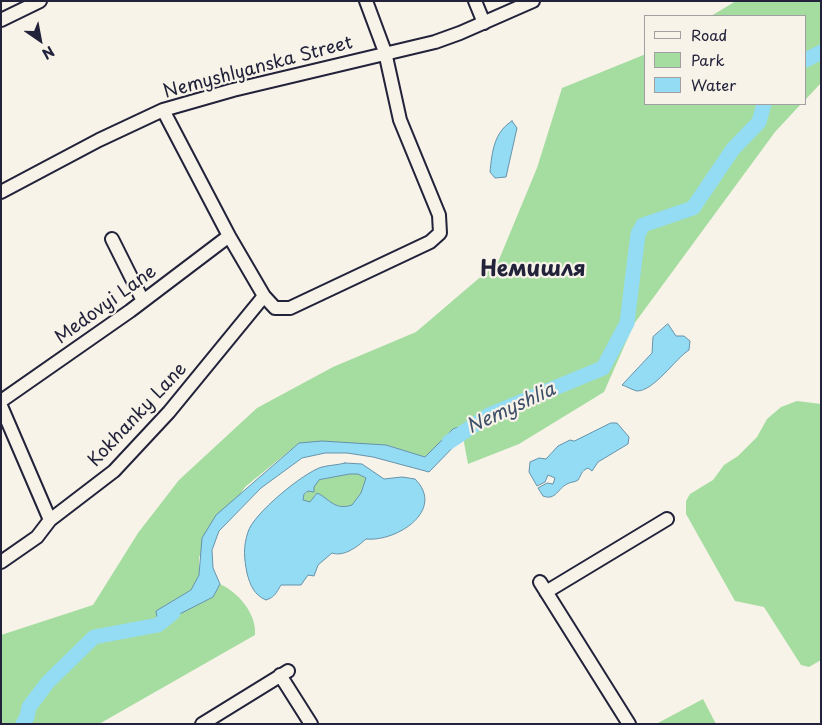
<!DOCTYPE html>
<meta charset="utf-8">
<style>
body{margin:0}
#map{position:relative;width:822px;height:725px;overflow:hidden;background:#f7f3e8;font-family:"Playpen Sans",sans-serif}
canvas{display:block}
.frame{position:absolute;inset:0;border:2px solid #22223b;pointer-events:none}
.legend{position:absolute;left:644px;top:15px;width:162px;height:90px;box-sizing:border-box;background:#f7f3e8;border:1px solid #a29fa3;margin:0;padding:6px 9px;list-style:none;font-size:15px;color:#22223b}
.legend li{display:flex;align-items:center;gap:10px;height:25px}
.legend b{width:25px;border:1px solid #a29fa3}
.north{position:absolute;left:15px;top:15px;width:50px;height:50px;-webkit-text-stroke:4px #f7f3e8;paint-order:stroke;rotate:147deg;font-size:14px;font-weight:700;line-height:20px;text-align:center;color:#22223b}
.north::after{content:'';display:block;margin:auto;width:18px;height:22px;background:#22223b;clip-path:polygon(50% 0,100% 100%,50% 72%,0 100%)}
</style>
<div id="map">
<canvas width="822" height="725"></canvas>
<div class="frame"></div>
<ul class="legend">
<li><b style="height:6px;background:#f7f3e8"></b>Road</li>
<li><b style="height:14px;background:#a5dca0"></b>Park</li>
<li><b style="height:14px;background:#93dcf4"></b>Water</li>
</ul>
<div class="north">N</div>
</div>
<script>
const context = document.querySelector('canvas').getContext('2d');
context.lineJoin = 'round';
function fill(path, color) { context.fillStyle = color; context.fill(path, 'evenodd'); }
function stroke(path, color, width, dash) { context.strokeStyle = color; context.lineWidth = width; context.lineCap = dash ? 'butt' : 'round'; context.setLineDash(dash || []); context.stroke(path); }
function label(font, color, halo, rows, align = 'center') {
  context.font = font + ' "Playpen Sans",sans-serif'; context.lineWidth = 4.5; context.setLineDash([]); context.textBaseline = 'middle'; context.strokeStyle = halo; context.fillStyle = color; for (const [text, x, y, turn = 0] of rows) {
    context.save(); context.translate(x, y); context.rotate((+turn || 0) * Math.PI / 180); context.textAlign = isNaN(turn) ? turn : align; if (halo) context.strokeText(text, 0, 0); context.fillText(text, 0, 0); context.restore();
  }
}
fill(new Path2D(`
 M736,1h85v82l-15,16v-83h-95z
 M646,54v50h155l-26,28 -141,192 -30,68 -85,52 -51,20 -5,-27 2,-10 -12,2 -28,28 -39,-12 -87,-2 -54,44 -46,70v18l-8,15 -35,21 2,13 55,-27 7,-13c18,8 37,30 35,51l-156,89h-98v-89l92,-30 45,-72 41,-53 78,-72 76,-41 83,-35 82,-70 39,-94 25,-80z
 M797,401l24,3v256l-12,7 -8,-2 -37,-58 -29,-6 -49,-87v-13l4,-7 23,-14 11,-15 14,-9 19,-19 10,-18 14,-12z
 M350,474h8l8,4 -5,15 -9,12c-14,5 -25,-4 -35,-12l-7,9 -7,-2 1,-5 15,-15z
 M703,699l13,25h-60z`), '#a5dca0');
const water = new Path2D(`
 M512,121l5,7 -11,49 -11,1 -5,-6c2,-20 4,-40 22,-51z
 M668,324l8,12h8l6,5 -1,9c-14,9 -35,41 -52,41 -5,-1 -11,-5 -15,-6l30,-32 1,-16z
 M611,423h6l12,14 -1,7 -30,18 -6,9 -4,-3c-7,3 -6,6 -10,12 -2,2 -8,2 -11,4 -9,4 -11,17 -24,12l-5,-8 9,-5 6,1 2,-6 -7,-3 -3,7 -8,4 -8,-14 1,-10 9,-4 7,1 12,-13 12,-6 4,1z
 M465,426l-2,11 -34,35 -56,-15 -26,-4h-22l-23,5 -41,30 -42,43 -7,19 1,18 7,16 -7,13 -55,28 -2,-14 35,-21 8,-15 3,-37 14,-23 83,-72 23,-2 64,4 39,12 28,-28z
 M345,463l17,1 22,15 18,-2 13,2c31,31 -18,63 -49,60 -9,8 -22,18 -34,14l-14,12 -4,11 -6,-1 -7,10h-20c-5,8 -6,12 -15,15 -12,-5 -16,-15 -19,-27 -3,-15 -4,-26 1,-41 5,-18 56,-60 74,-65 8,-2 16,-2 23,-4zM350,474h8l8,4 -5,15 -9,12c-18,6 -23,-7 -35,-12l-7,9 -7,-2 1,-6 4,-3 6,1v-5l5,-7z`);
fill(water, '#93dcf4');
stroke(water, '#6692aa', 1);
stroke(new Path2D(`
 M806,60l15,-8
 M449,442l40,-27 114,-47 24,-45 11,-89 5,-9 50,-17 40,-59 26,-27 5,-18
 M23,724l4,-7 2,-10 19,-25 46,-45 64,-12 15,-12`), '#93dcf4', 15);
const minor = new Path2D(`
 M475,1l9,22
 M1,20l39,-19
 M163,110l66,126 35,60 11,12h15l140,-66 10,-9 -1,-18 -39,-95 -15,-68 -19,-51
 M1,192l98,-52 64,-30 70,-20 202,-48 25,-9 73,-32
 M112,239l31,62
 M1,401l129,-90 99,-75
 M1,406l49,114
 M1,562l36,-25 13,-17 64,-49 55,-59 95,-116
 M540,582l89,142
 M546,592l121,-73
 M280,675l31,49
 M202,724l86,-53`);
stroke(minor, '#22223b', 16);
stroke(minor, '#f7f3e8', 12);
label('18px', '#22223b', '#f7f3e8', [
 ["Nemyshlyanska Street",258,68,-15],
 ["Medovyi Lane",106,305,-36],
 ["Kokhanky Lane",138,415,-47]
]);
label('italic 19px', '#3e5069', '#f7f3e8', [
 ["Nemyshlia",511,409,-25]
]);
label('bold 22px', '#22223b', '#f7f3e8', [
 ["Немишля",533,270]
]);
</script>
